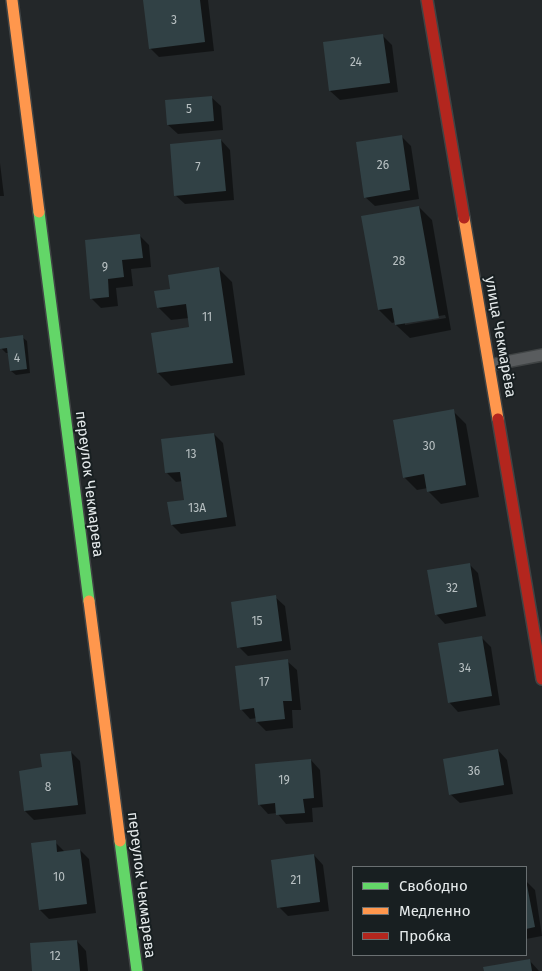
<!DOCTYPE html>
<meta charset="utf-8">
<style>
body{margin:0}
#map{position:relative;width:542px;height:971px;overflow:hidden;background:#232729;font-family:"Fira Sans",sans-serif}
canvas{display:block}
.legend{position:absolute;left:352px;top:866px;width:175px;height:90px;box-sizing:border-box;background:#181f21;border:1px solid #6a7072;margin:0;padding:6px 9px;list-style:none;font-size:15px;color:#e5eaeb}
.legend li{display:flex;align-items:center;gap:10px;height:25px}
.legend b{width:25px;border:1px solid #6a7072}
</style>
<div id="map">
<canvas width="542" height="971"></canvas>
<ul class="legend">
<li><b style="height:6px;background:#63d668"></b>Свободно</li>
<li><b style="height:6px;background:#ff974d"></b>Медленно</li>
<li><b style="height:6px;background:#b3261e"></b>Пробка</li>
</ul>
</div>
<script>
const context = document.querySelector('canvas').getContext('2d');
context.lineJoin = 'round';
function fill(path, color) { context.fillStyle = color; context.fill(path, 'evenodd'); }
function stroke(path, color, width, dash) { context.strokeStyle = color; context.lineWidth = width; context.lineCap = dash ? 'butt' : 'round'; context.setLineDash(dash || []); context.stroke(path); }
function label(font, color, halo, rows, align = 'center') {
  context.font = font + ' "Fira Sans",sans-serif'; context.lineWidth = 4; context.setLineDash([]); context.textBaseline = 'middle'; context.strokeStyle = halo; context.fillStyle = color; for (const [text, x, y, turn = 0] of rows) {
    context.save(); context.translate(x, y); context.rotate((+turn || 0) * Math.PI / 180); context.textAlign = isNaN(turn) ? turn : align; if (halo) context.strokeText(text, 0, 0); context.fillText(text, 0, 0); context.restore();
  }
}
fill(new Path2D(`
 M144,0h64l6,51 -55,6 -9,-9z
 M383,36l9,9 6,47 -58,8 -10,-9z
 M211,97l10,9 2,24 -45,4 -10,-9z
 M401,136l10,10 8,53 -44,7 -10,-9z
 M221,140l9,10 4,50 -49,4 -10,-9z
 M0,163l4,33h-4z
 M419,207l13,13 19,110 -41,8 -14,-13v-3l-4,1 -13,-13zM445,315l1,3 -41,7v-3z
 M140,236l9,9 2,22 -20,2 2,17 -17,2 2,18 -17,2 -10,-10z
 M219,269l13,13 13,93 -74,11 -13,-13 33,-44 -2,-11 -18,2 -13,-13z
 M22,337l5,4 3,32 -14,2 -5,-4 -2,-18h-3l-5,-5z
 M453,411l13,13 13,73 -38,7 -13,-13v-3l-11,2 -13,-13z
 M214,434l9,9 13,83 -55,8 -9,-9 13,-24 -2,-20 -7,1 -9,-9z
 M469,564l9,9 8,43 -41,8 -9,-10z
 M275,597l10,9 6,44 -43,6 -9,-9z
 M481,637l10,10 9,58 -42,7 -9,-10z
 M287,661l10,9 4,40h-9l1,18 -27,3 -9,-9v-4l-7,1 -9,-10z
 M498,750l9,10 6,34 -53,9 -10,-9z
 M71,752l9,9 6,53 -52,6 -9,-9 18,-43z
 M311,760l9,10 3,37 -11,1 1,14 -27,2 -9,-11 -9,1 -9,-10z
 M55,842l10,10 15,-2 9,9 7,54 -47,6 -9,-9z
 M314,855l9,10 6,46 -41,5 -9,-9z
 M526,881l9,9 7,46 -16,3z
 M77,941l9,10 2,20h-55z
 M530,961l9,10h-54z`), '#0007');
fill(new Path2D(`
 M143,0h57l5,42 -56,7z
 M383,34l7,49 -61,8 -6,-49z
 M212,96l2,25 -47,4 -2,-25z
 M402,135l8,55 -46,8 -8,-56z
 M221,139l5,52 -52,5 -4,-52z
 M419,206l20,112 -44,7 -3,-17 -14,2 -17,-94z
 M140,234l3,24 -21,2 2,17 -16,2 1,18 -19,2 -5,-59z
 M219,267l14,96 -76,10 -6,-40 38,-6 -3,-23 -29,4 -3,-17 16,-2 -2,-14z
 M23,335l4,34 -17,2 -3,-23 -7,1v-11z
 M454,409l12,76 -39,7 -3,-18 -21,4 -10,-58z
 M214,433l13,84 -56,8 -4,-23 17,-2 -4,-28 -15,1 -4,-34z
 M470,563l7,44 -42,8 -8,-45z
 M276,595l6,46 -45,7 -6,-46z
 M482,636l10,60 -44,7 -10,-60z
 M288,659l4,42h-9l2,18 -29,3 -2,-14 -14,2 -5,-44z
 M498,749l6,36 -55,10 -6,-36z
 M71,751l7,54 -54,6 -5,-40 23,-4 -2,-13z
 M311,759l3,39 -11,1 2,14 -29,2 -1,-12 -17,2 -3,-41z
 M56,840l1,12 23,-3 7,55 -48,6 -8,-67z
 M314,854l6,48 -43,6 -6,-48z
 M526,880l9,47 -9,2z
 M77,940l3,31h-48l-2,-28z
 M530,959l2,12h-48l-1,-4z`), '#314145');
const lane = new Path2D(`
 M490,365l52,-10`);
const fast = new Path2D(`
 M39,212l50,389
 M120,841l17,130`);
const slow = new Path2D(`
 M12,0l27,212
 M464,218l34,201
 M89,601l31,240`);
const jam = new Path2D(`
 M427,0l37,218
 M498,419l44,260`);
stroke(lane, '#404445', 14);
stroke(fast, '#404445', 14);
stroke(slow, '#404445', 14);
stroke(jam, '#404445', 14);
stroke(lane, '#595c5e', 11);
stroke(fast, '#63d668', 11);
stroke(slow, '#ff974d', 11);
stroke(jam, '#b3261e', 11);
label('12px', '#b8c0c2', null, [
 ["3",174,21],
 ["24",356,63],
 ["5",189,110],
 ["26",383,166],
 ["7",198,168],
 ["28",399,262],
 ["9",105,268],
 ["11",207,318],
 ["4",17,359],
 ["30",429,447],
 ["13",191,455],
 ["13А",197,509],
 ["32",452,589],
 ["15",257,622],
 ["34",465,669],
 ["17",264,683],
 ["36",474,772],
 ["19",284,781],
 ["8",48,788],
 ["10",59,878],
 ["21",296,881],
 ["12",55,957]
]);
label('15px', '#e5eaeb', '#181f21', [
 ["улица Чекмарёва",500,337,80],
 ["переулок Чекмарева",89,484,83],
 ["переулок Чекмарева",141,885,83]
]);
</script>
